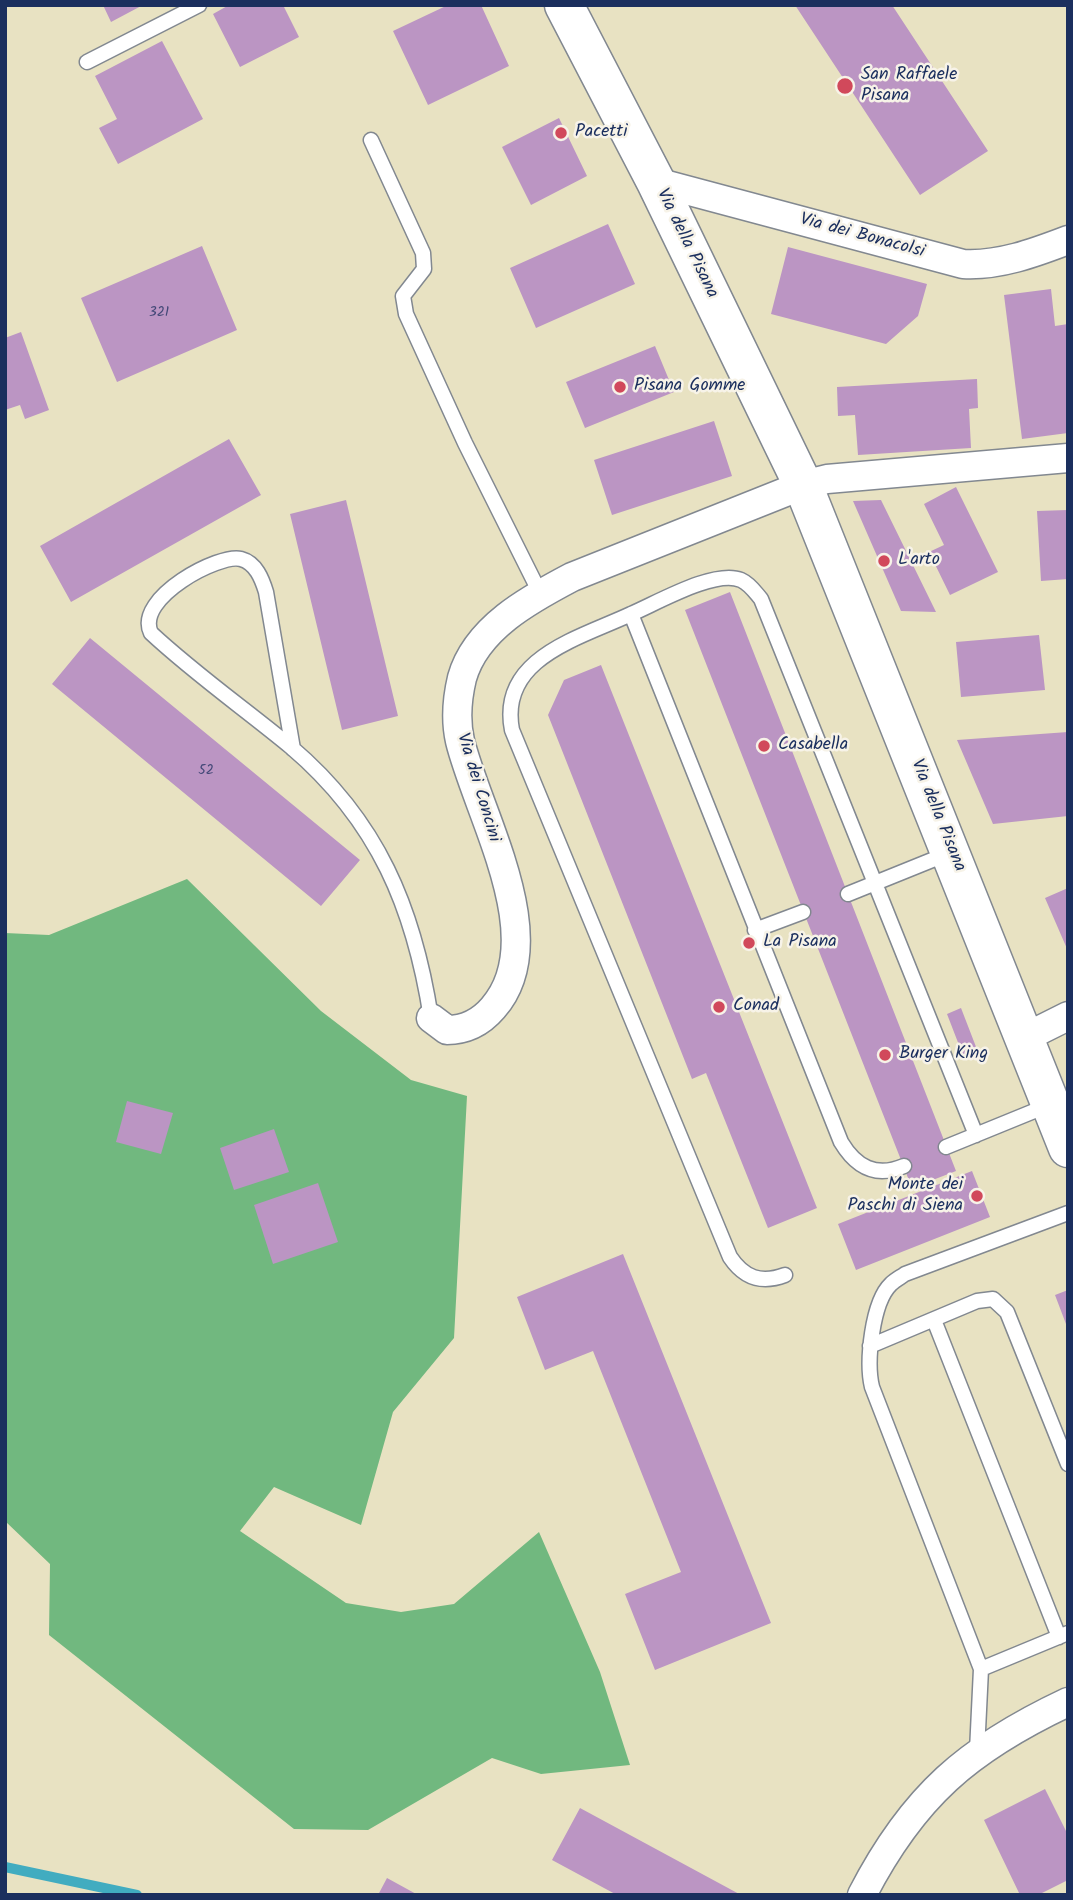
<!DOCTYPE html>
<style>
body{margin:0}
#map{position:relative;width:1073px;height:1900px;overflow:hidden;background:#e8e2c2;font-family:Kalam,sans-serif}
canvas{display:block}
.frame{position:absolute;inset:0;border:7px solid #1b2f5e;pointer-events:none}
</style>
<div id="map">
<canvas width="1073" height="1900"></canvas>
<div class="frame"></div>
</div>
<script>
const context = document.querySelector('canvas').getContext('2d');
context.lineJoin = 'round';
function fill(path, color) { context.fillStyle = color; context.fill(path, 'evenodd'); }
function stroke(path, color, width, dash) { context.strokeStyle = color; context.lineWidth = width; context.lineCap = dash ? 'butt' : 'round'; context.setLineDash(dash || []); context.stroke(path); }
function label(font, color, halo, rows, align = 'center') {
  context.font = font + ' Kalam,sans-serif'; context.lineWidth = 5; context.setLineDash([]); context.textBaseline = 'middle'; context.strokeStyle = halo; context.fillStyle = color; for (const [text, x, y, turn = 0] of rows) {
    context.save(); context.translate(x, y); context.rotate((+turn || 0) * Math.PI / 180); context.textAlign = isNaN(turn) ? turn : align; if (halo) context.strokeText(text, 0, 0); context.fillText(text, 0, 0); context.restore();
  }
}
fill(new Path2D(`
 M187,879l134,132 90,69 56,16 -13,242 -61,74 -32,113 -87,-38 -34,44 106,72 55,9 53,-8 85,-72 61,140 30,93 -89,9 -49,-16 -124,72 -74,-1 -245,-194 1,-71 -45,-43v-588l44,2z`), '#71b87f');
stroke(new Path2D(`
 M5,1867l132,28`), '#41acc0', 10);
fill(new Path2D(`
 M103,5h40l-32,17z
 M229,5h54l16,32 -59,30 -27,-53z
 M448,5h33l28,61 -81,39 -35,-74z
 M795,5h97l96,146 -68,44z
 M162,41l41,78 -85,45 -19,-36 18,-9 -22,-43z
 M559,118l28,58 -56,29 -29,-58z
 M608,224l27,60 -99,44 -26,-60z
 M202,246l35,84 -120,52 -36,-84z
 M788,247l139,37 -9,32 -32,28 -115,-30z
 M1051,289l4,37 13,-2v109l-46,6 -18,-144z
 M21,332l28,78 -24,9 -5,-14 -15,5v-72z
 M655,346l19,46 -89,36 -19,-46z
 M977,379l1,29 -9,1 2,39 -113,7 -3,-40 -17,1 -1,-29z
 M714,421l18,55 -120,39 -18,-55z
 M229,439l32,56 -190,107 -31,-56z
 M956,487l42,85 -48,23 -21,-43 15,-7 -20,-41z
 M346,500l52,216 -56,14 -52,-216z
 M881,500l55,112 -35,-1 -48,-110z
 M1068,510v69l-27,2 -4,-70z
 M730,592l226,579 -44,17 -227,-578z
 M1039,635l6,55 -84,7 -5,-55z
 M90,638l270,222 -39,46 -269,-222z
 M601,665l216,543 -49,20 -62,-155 -14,6 -144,-364 16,-35z
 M1068,732v84l-75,8 -36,-84z
 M1068,888v63l-23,-53z
 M961,1008l17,44 -14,6 -17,-44z
 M127,1101l46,12 -12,41 -45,-12z
 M274,1129l15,43 -55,18 -14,-42z
 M972,1171l18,46 -134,53 -18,-46z
 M318,1183l20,59 -65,22 -19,-59z
 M623,1254l148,369 -116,47 -30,-76 56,-22 -88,-221 -48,19 -28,-73z
 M1068,1290v33l-2,1 -11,-29z
 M1045,1789l23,46v45l-30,15h-18l-36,-75z
 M580,1808l161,87h-124l-65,-35z
 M387,1878l31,17h-40z`), '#bb95c3');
const service = new Path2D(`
 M87,62l112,-57
 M371,140l52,113 1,16 -21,27 3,18 59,129 75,150
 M631,614c-51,24 -133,44 -119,116l218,527c14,21 31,27 55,18
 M293,749l-27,-157c-4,-13 -10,-29 -25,-33 -21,-6 -107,39 -90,74 44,41 94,76 140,114 87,74 123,161 140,271
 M848,894l99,-40
 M755,930l48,-18
 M946,1147l103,-42
 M904,1166c-28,12 -48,1 -63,-24l-210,-528c26,-11 84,-45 110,-34 9,4 14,12 20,19l215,536
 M1068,1213l-163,61c-4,3 -10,6 -14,10 -19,18 -25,78 -19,103l109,282 87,-36
 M934,1320l125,317
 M870,1346l107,-45 16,-2 14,13 61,152
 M977,1751l4,-82`);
const minor = new Path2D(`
 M656,182l307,82c36,2 71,-11 105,-24
 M431,1018l16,12c19,0 34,-8 46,-22 60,-68 -15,-193 -33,-267 -5,-22 -3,-42 2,-63 14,-50 68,-79 110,-101l231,-92 24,-6 241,-21
 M1024,1038l44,-22
 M862,1895c51,-99 106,-146 206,-193`);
const secondary = new Path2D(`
 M564,5l92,177 147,303 265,663`);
stroke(service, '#828890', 17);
stroke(minor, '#828890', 31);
stroke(secondary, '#828890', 41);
stroke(service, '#fff', 14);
stroke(minor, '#fff', 28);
stroke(secondary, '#fff', 38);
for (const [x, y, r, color] of [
 [845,86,9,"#d1495b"],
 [561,133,7,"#d1495b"],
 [620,387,7,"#d1495b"],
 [884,561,7,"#d1495b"],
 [764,746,7,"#d1495b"],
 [749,943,7,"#d1495b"],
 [719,1007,7,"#d1495b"],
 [885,1055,7,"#d1495b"],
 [977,1196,7,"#d1495b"]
]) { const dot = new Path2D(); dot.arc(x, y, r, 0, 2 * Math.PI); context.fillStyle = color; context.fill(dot); stroke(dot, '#f7f3e8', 2.5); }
label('14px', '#434877', null, [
 ["321",159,314],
 ["52",206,772]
]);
label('18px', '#1b2f5e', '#f7f3e8', [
 ["San Raffaele",861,76],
 ["Pisana",861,97],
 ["Pacetti",575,133],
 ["Pisana Gomme",634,387],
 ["L'arto",898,561],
 ["Casabella",778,746],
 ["La Pisana",763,943],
 ["Conad",733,1007],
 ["Burger King",899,1055],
 ["Monte dei",963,1186,"right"],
 ["Paschi di Siena",963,1207,"right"]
], 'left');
label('18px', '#1b2f5e', '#f7f3e8', [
 ["Via dei Bonacolsi",862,237,15],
 ["Via della Pisana",686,244,64],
 ["Via dei Concini",477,788,73],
 ["Via della Pisana",937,816,68]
]);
</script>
